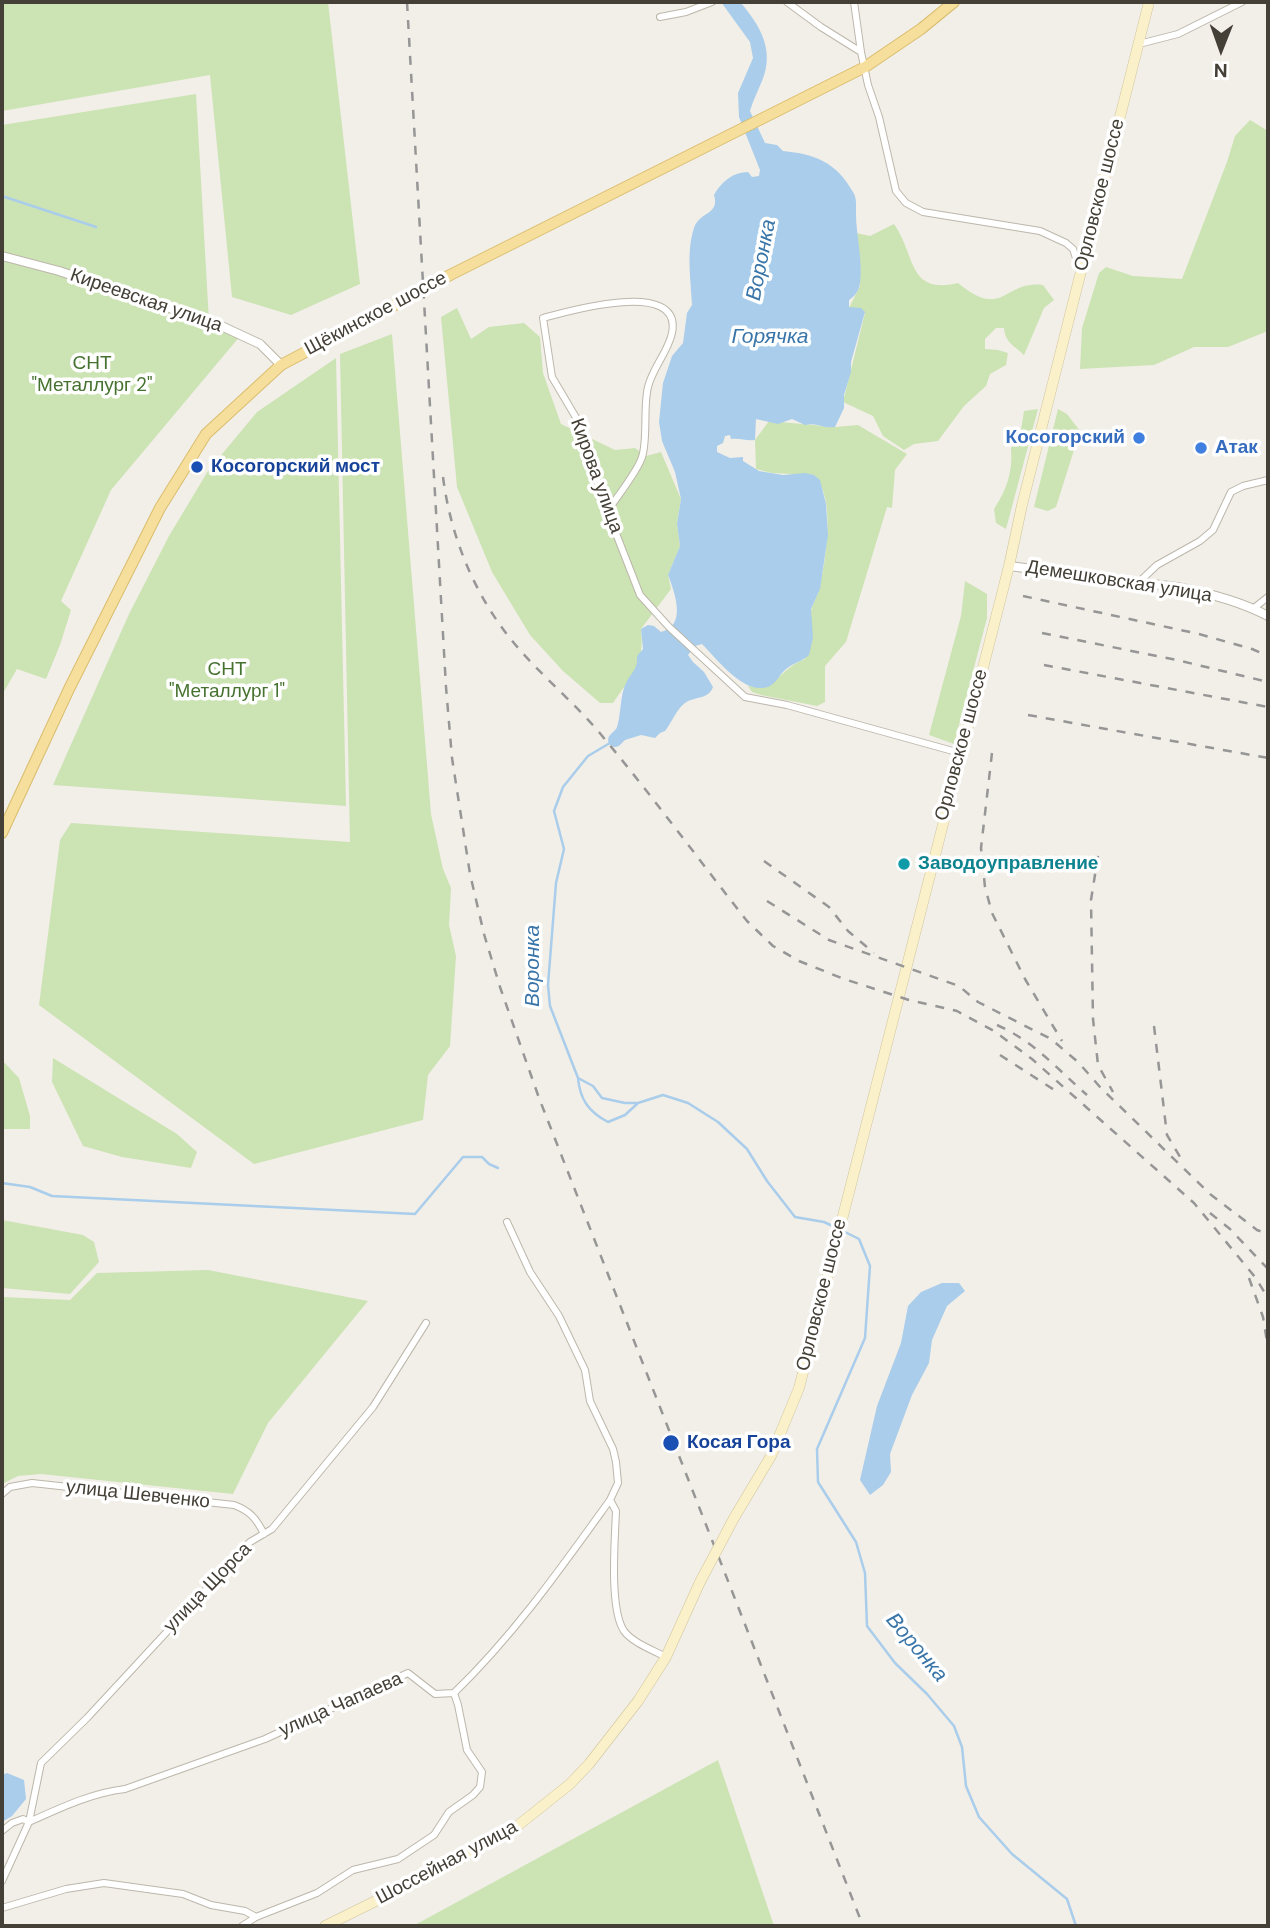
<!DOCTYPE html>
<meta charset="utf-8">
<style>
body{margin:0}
#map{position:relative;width:1270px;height:1928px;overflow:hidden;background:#f2efe8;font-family:"DM Sans",sans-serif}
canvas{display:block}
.frame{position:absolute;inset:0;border:4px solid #454037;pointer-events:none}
.north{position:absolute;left:1186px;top:14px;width:70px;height:70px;-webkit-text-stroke:5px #fff;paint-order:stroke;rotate:181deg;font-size:19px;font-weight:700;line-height:28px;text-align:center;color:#454037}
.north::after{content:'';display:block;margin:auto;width:24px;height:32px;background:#454037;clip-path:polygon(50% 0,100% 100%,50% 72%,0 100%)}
</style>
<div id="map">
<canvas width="1270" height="1928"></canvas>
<div class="frame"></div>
<div class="north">N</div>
</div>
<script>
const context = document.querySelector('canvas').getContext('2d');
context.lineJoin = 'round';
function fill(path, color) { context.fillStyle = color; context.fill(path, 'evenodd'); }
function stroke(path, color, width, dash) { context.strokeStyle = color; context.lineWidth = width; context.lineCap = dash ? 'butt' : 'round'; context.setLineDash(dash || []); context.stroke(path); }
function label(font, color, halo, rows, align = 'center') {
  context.font = font + ' "DM Sans",sans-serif'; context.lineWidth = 7; context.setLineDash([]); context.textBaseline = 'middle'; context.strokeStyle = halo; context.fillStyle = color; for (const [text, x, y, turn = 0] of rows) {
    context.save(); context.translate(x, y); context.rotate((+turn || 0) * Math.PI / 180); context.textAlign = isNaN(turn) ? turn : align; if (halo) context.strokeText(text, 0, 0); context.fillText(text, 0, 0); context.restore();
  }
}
fill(new Path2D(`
 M2,2h326l32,282 -69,31 -59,-18 -22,-222 -208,36z
 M196,94l13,227 32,14 -130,155 -50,111 10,9 -11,35 -14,34 -29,-10 -15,26v-570z
 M1250,120l18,11v200l-40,16h-34l-40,18 -74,4 2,-41 17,-55 7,-6 27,9 49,3 45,-117 8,-26z
 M894,224c22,31 13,71 64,59 46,38 45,-3 85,2l11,15 -10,8 -20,47c-9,-9 -19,-12 -20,-27h-8l-11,11v10l13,1 10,3 -2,12 -16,9 -4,12 -22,20 -26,35 -24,3 -10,6 -21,-14 -10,-20 -30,-14 22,-89 -16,-5 11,-22 -4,-53 14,3z
 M457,308l14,31 18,-12 35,-4 16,14 3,36 18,51 54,26 20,-2 11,8 15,-4 20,47 -4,25 3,22 -12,29 3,14 -30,40c4,35 -9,46 -28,74h-13l-37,-32 -33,-36 -38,-63 -35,-85 -16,-170z
 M392,334l39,480 12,55 8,19 -2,37 7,31 -6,90 -22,29 -5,45 -169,44 -215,-159 21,-165 11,-17 279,19 -10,-488z
 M336,358l10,448 -293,-21 76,-171 40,-78 39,-65 49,-59z
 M1038,409l-32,120 -10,-6 -2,-14c13,-20 19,-37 17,-61l9,-11 4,-26z
 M1058,409l9,5 13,17 -24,76 -8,4 -14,-4z
 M769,421l66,6 23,-2 49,29 -12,16 -3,38 -5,-1 -41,135 -21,24v36l-8,4 -56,-11 -9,-3 -4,-6c27,5 33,-18 57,-27 2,-16 3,-32 6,-48 2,-9 8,-17 9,-25 6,-29 16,-88 -6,-111l-42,-2 -16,-4 -1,-29z
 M965,581l22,13v24l-33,126 -25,-9 32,-119z
 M53,1058l124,76 20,18 -6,16 -69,-11 -39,-11 -31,-64z
 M2,1060l17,18 11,38v13h-28z
 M2,1220l81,15 11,7 5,20 -29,32 -68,-6z
 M208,1270l160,31 -100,122 -35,71 -192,-20 -23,2 -16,8v-187l68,3 27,-27z
 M718,1760l56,166h-361z`), '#cce3b4');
fill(new Path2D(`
 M721,2h19c20,23 35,48 22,79 -4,10 -9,19 -12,30l15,32 12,2 6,6c32,3 53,11 70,41 4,6 3,14 3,21 0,23 7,47 4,70 -1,8 -5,13 -11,17v7l12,1 4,4 -14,50v10l-7,23v13l-9,19c-11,2 -18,-5 -30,-2l-13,-6 -14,5 -22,-5 -1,21c-9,1 -15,-2 -24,-1l-1,-4 -5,1 -2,7 -6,3v6l13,6 13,-1v4l16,10 24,4 22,-2 9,2 6,5 6,24 2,31 -8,54 -9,20 2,29 -4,17c-7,7 -17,8 -24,15 -6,5 -8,12 -15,16 -25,11 -52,-26 -68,-42l-7,2 -7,9 5,7 11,10 9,15c-5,13 -18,9 -28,16 -9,7 -13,19 -20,28l-5,2 -5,5 -14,-3 -16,5 -9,-10c6,-15 3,-35 11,-49 6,-10 11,-13 10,-25l6,-7 -2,-20 7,-4 6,1 7,6c26,-6 14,-39 7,-57l12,-29 -3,-22 4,-25 -6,-27 -13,-31 -3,-19 4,-39 9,-27 11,-13 4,-30 5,-8c-1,-24 -6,-53 2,-77 6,-17 26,-13 20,-33 7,-13 19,-23 34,-23l4,5 7,-1 1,-6 -21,-53 -1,-24 15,-35 -3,-16z
 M942,1283h17l6,8 -18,15 -15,34 -3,23 -17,32 -22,59 1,18 -8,13 -13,10 -10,-15 17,-74 24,-63 7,-37 13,-14z
 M7,1773l17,7 2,19 -14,17 -10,6v-47z`), '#a9cdea');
stroke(new Path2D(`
 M2,196l94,31
 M615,740l-27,16 -25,31 -9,24 10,38 -8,34 -8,102 2,21 28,72 15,8 9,12 23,5h13l25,-8 25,8 30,19 29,27 20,32 28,36 29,5 13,6
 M578,1078c2,22 11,34 30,44l17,-7 12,-11
 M2,1183l28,4 22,9 363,18 48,-57h19l7,7 9,4
 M843,1231l16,8 11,27 -5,72 -48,111 1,33 38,60 9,31 2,53 28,37 32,31 27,32 8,21 4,39 13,31 33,37 55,45 9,27`), '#a9cdea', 2.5);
stroke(new Path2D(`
 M615,740l17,-17`), '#a9cdea', 14);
const minor = new Path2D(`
 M787,2l34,25 40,25 7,33 11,32 17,74 10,12 17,9 117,19 26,12 7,6 7,21
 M854,2l7,50
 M660,17l26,-5 26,-10
 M1139,44l39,-10 64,-32
 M607,512c9,-14 31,-41 35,-55 6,-18 1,-50 6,-70 5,-20 20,-35 24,-54 11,-55 -104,-22 -129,-15l9,59 29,49 20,69 39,100 29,32 76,70 42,8 173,48
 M1138,583l19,-18 43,-24 13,-11 18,-38 12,-6 25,-6
 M1254,608l14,-11
 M507,1222l23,50 29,44 26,54 5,31 23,48 3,13 2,21 -8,17 6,11c-1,27 -7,98 8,120 9,12 29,19 42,26
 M2,1494l8,-7 22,-4 202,22c16,6 22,13 30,29
 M29,1822c31,-14 62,-29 96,-33l140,-50 143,-66 27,21 19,-1c60,-58 107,-125 156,-193
 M2,1831l10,-8 11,-4 6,3
 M2,1881l27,-59 12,-59 46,-45 163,-176 22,-13 101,-122 53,-84
 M2,1908l64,-19 38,-6 79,11 28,11 34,6 11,6
 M242,1926l14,-9 61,-24 36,-23 45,-11 36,-24 15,-23 24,-17 7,-8 2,-15 -15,-22 -9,-45 -4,-12`);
const tertiary = new Path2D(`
 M2,256l57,15 158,53 43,20 21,21
 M1009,566l168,21c31,6 63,14 91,29`);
const secondary = new Path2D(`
 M734,1518l37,-62 28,-68 210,-822 13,-61 127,-503
 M325,1926l132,-65 59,-34 54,-43 19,-20 49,-63 28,-44 34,-75`);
const primary = new Path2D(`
 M450,275l415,-208 56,-38 33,-27
 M2,833l67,-144 91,-181 46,-74 75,-69 114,-60`);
stroke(minor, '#bdb7ab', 8);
stroke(tertiary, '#bdb7ab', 10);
stroke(secondary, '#cec39b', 11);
stroke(primary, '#d9bd6e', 12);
stroke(minor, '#fff', 6);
stroke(tertiary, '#fff', 8);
stroke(secondary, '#faf0ca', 10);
stroke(primary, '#f6df9d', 10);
stroke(new Path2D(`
 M407,2l39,685 6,71 18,116 14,60 16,53 39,111 324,828
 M443,477c8,63 34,124 76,172 27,31 59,57 84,88 50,60 96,123 144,184l26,25 26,15 45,18 65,21 48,11 37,20 38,28 162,144 61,74 13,21
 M1023,596l176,38 53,15 16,7
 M1042,633l135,27 91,22
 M1044,665l224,42
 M1028,715l240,43
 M992,753l-11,95 4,39 7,26 33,66 37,62
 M1098,856l-7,44 2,119 5,46 15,27
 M764,861l65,46 19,24 26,22
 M767,901l62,39 130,46 19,16 73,37 27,23 22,25 110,107 47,36 11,4
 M997,1025c38,17 59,43 90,70
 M1154,1026l13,109 13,22
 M1000,1055l59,38
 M1210,1213l20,16 38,40
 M1249,1278l14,39 5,31`), '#969696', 2.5, [9, 9]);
const secondaryBridge = new Path2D(`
 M700,1582l34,-64`);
const primaryBridge = new Path2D(`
 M395,305l55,-30`);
stroke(secondaryBridge, '#cec39b', 11, []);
stroke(primaryBridge, '#d9bd6e', 12, []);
stroke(secondaryBridge, '#faf0ca', 10);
stroke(primaryBridge, '#f6df9d', 10);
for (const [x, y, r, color] of [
 [1139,438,7,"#3f7fe0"],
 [1201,448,7,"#3f7fe0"],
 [197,467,7,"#1a4fb4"],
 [904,864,7,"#0f9aa8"],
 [671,1443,9,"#1a4fb4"]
]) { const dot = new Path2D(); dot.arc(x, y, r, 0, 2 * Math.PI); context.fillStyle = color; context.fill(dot); stroke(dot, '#fff', 2.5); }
label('19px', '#454037', '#fff', [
 ["Орловское шоссе",1100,195,-76],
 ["Киреевская улица",146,301,19],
 ["Щёкинское шоссе",376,314,-28],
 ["Кирова улица",596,476,70],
 ["Демешковская улица",1119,582,9],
 ["Орловское шоссе",962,745,-75],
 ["Орловское шоссе",822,1295,-76],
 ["улица Шевченко",138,1495,6],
 ["улица Щорса",208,1588,-46],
 ["улица Чапаева",341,1705,-24],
 ["Шоссейная улица",447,1863,-28]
]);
label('19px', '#46722f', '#fff', [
 ["СНТ",92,364],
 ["\"Металлург 2\"",92,386],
 ["СНТ",227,670],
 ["\"Металлург 1\"",227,692]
]);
label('bold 19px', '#366cbe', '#fff', [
 ["Косогорский",1125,438],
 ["Атак",1215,448,"left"]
], 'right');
label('bold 19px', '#164399', '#fff', [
 ["Косогорский мост",211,467],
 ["Косая Гора",687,1443]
], 'left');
label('bold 19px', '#0d838f', '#fff', [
 ["Заводоуправление",918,864]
], 'left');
label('italic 21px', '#3975a8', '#fff', [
 ["Воронка",762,260,-79],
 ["Горячка",770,337],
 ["Воронка",533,966,-90],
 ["Воронка",916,1648,50]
]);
</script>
